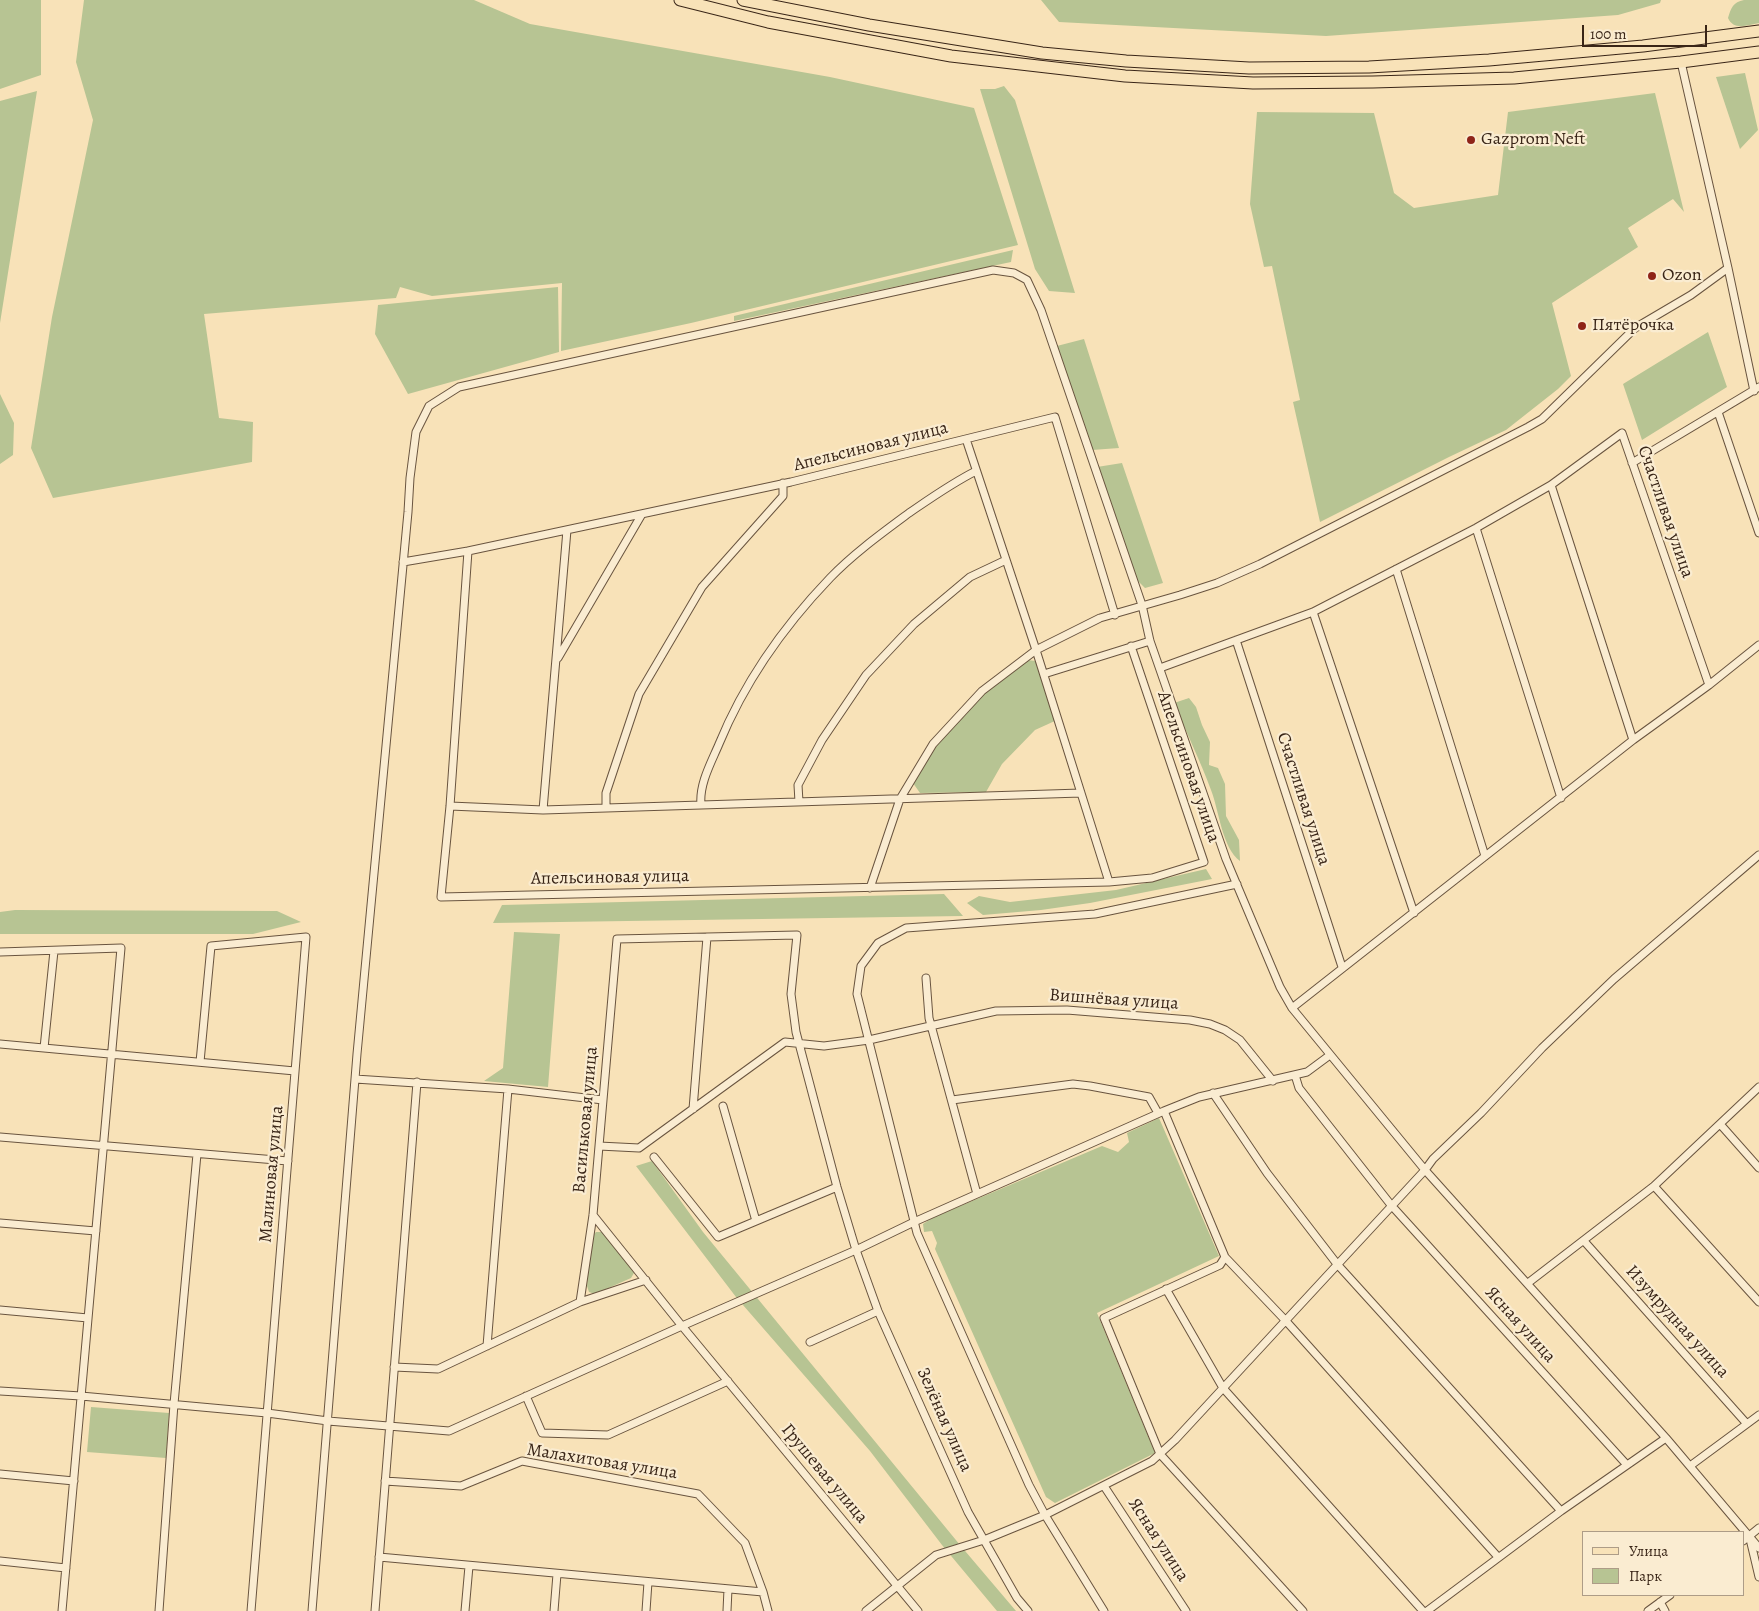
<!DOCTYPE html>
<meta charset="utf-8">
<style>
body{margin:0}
#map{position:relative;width:1759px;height:1611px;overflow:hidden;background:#f8e2b8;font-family:Alegreya,serif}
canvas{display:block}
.legend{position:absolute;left:1582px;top:1531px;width:162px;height:65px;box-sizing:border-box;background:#faecd1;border:1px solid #ad9c87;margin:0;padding:6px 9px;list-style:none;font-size:15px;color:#392517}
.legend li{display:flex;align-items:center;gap:10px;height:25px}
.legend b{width:25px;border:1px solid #ad9c87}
.scale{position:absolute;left:1582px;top:25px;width:125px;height:22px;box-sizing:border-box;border:2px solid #392517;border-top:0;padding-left:6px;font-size:15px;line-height:18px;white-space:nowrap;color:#392517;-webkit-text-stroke:4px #faecd1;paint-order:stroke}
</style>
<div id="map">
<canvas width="1759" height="1611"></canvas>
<ul class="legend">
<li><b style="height:6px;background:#f8e2b8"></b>Улица</li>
<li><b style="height:14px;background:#b7c493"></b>Парк</li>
</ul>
<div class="scale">100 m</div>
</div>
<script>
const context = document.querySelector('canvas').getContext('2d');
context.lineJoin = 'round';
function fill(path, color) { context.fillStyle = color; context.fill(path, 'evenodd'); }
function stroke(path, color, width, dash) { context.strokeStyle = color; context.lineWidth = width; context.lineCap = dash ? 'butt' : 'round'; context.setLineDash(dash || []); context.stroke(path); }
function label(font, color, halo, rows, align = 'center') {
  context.font = font + ' Alegreya,serif'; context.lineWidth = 4.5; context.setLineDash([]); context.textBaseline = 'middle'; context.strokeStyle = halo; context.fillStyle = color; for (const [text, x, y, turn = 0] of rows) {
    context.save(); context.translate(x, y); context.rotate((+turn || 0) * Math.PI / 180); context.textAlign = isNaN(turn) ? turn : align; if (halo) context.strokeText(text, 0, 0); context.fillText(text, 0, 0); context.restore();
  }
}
fill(new Path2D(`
 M0,0h41v75l-41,14z
 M84,0h390l56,24 300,53 144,31 44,137 -327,78 -130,28 1,-68 -130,13 -32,-9 -4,11 -192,16 15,104 34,4 -1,40 -199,36 -22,-50 21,-131 41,-197 -17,-58z
 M1041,0h620l-1,3 -42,12 -292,21 -267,-14z
 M1744,0h15v23c-12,2 -25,8 -31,-5 3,-10 5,-16 16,-18z
 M1745,73l13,57 -18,19 -24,-72z
 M1004,86l11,14 60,193 -26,-2 -14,-22 -55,-180h15z
 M37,91l-37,232v-222z
 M1655,93l29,119 -11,-13 -45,29 10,19 -86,56 19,73 -13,13 -52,41 -57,27 -129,65 -27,-120 7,-2 -28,-134 -8,1 -14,-63 7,-92 117,1 20,80 20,15 84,-13 10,-83z
 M1013,250l-2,12 -277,59v-5z
 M558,287l1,65 -151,42 -33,-60 3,-29z
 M1708,332l19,55 -85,53 -19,-56z
 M1084,339l35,109 -27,2 -39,-103z
 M0,394l14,29 -1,32 -13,9z
 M1122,463l41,120 -18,5 -15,-15 -33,-106z
 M1027,660l9,1 21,59 -22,10 -33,34 -16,28 -66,1 -7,-10 17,-30 38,-46z
 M1189,698l7,9 6,18 8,17 -1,23 9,3 7,16 1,32 13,24 1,21c-18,-13 -21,-51 -29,-71 -11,-30 -25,-58 -37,-87z
 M1206,869l6,10 -122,24 -49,7 -58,5 -16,-12 12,-7 31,6 106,-12z
 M944,894l19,22 -470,7 9,-18z
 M15,910l262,1 24,11 -48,12h-253v-22z
 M514,932l46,2 -12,153 -64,-6 19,-13z
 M1159,1118l60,138 -122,57 58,140 -100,50 -9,-6 -111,-248 2,-6 -5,-12 -8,1 -1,-8 9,-6 170,-72 16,6 11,-10 -2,-9z
 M652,1161l51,71 257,313 56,66h-19l-55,-66 -72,-94 -134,-154 -100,-131z
 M596,1232h7l31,35v6l-3,5 -36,16 -6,-2 -2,-6 4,-49z
 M91,1407l78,6 -3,45 -79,-6z`), '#b7c493');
const minor = new Path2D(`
 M1681,62l47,206 26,123
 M1718,412l41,121
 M966,439l70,211 73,232
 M1632,463l127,-76
 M1551,485l82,255
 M1476,528l85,270
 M403,562l65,-11
 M1396,569l89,287
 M1313,612l101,301
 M1115,615l-60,-198 -264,65 -323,69 -18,255 -9,91 668,-15 43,-4 52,-16 -73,-216
 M1236,640l106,327
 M558,658l84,-144
 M1160,668l153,-56 163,-84 75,-43 71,-52 87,252
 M1044,674l106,-33
 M799,802l-1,-17 24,-45 44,-65 48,-51 56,-47 36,-17
 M701,805c-2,-21 10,-42 18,-61 25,-61 65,-118 111,-166 23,-24 52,-45 79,-65 22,-15 43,-30 67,-42
 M450,806l93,4 538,-17
 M606,808v-15l33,-99 63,-107 81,-91v-13
 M543,810l24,-280
 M870,888l30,-89 33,-55 49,-53 54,-41 64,-32 80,-23 37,-12 43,-19 268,-137 14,-8 93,-91 56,-33 37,-27
 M0,952l121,-4 -59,663
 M926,978l3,40 48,176
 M1292,1008l341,-268 76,-55 50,-40
 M0,1044l295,27
 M44,1048l10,-97
 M200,1062l11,-116 95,-9 -55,674
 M1295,1075l4,13 92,117 236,260
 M355,1079l153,10 95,11
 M1213,1093l54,80 70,91 224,247
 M952,1100l121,-16 17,2 59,11 9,16
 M723,1106l33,115
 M693,1109l14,-172
 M1164,1111l35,-14 108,-25 23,-17
 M1720,1124l39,44
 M0,1137l288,24
 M599,1146l40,2 146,-106 39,4 45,-6 127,-29 71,-1 123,10 20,4 15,6 15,10 33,41
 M654,1157l64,80 119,-50
 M1654,1186l105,116
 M593,1215l89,111 236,285
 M0,1223l96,8
 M1584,1241l163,183
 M1225,1257l-5,8 -116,53 56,136 143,157
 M1528,1283l126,-97 105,-99
 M1166,1289l57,99 200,223
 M580,1302l13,-87 24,-276 180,-4 -6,59 5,38 41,155 19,63 22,61 90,201 49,86 11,13
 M0,1310l88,8
 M810,1342l68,-31
 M487,1346l21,-257
 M394,1367l44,2 142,-67 66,-22
 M0,1391l81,5 186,17 61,8 121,10 233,-105 174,-76 58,-28 250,-111 61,146 61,64 212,236
 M526,1396l16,37 66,2 120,-54
 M1690,1466l69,-51
 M0,1474l74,7
 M385,1481l76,5 61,-25 176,33 47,49 18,49
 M1104,1486l82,125
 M1750,1539l9,38
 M1743,1541l16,-13
 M379,1557l384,35 5,19
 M0,1561l66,7
 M1660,1602l5,9
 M159,1611l15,-207 23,-250
 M312,1611l45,-557 51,-542 2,-34 6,-46 13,-26 30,-19 534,-117 21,3 13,7 14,30 101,295 8,36 76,218 54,128 12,21 133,162 241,268 93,110
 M375,1611l42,-529
 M465,1611l4,-45
 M554,1611l3,-37
 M646,1611l2,-29
 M727,1611l1,-22
 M866,1611l70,-56 48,-15 61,-25 107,-54 23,-21 250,-270 8,-11 48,-46 61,-65 72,-69 145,-124
 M1104,1611l-59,-96 -16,-30 -112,-252 -60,-239 4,-28 17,-23 28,-15 189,-14 142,-30
 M1427,1611l134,-100 105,-73
 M1648,1611l22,-16`);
const primary = new Path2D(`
 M680,0l88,22 183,34 174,20 128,7 120,-1 141,-4 167,-16 78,-10
 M743,0l126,25 173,28 84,8 123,7 120,-1 120,-7 154,-14 116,-15`);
stroke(minor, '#69543f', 9);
stroke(primary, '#392517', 13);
stroke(minor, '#faecd1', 7);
stroke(primary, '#f8e2b8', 11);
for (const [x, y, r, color] of [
 [1471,140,5,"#8f2418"],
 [1652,276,5,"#8f2418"],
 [1582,326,5,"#8f2418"]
]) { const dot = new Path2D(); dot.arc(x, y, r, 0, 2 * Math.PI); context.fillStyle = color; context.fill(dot); stroke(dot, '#faecd1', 2); }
label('18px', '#392517', '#faecd1', [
 ["Gazprom Neft",1481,140],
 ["Ozon",1662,276],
 ["Пятёрочка",1592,326]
], 'left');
label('18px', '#392517', '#faecd1', [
 ["Апельсиновая улица",871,447,-14],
 ["Счастливая улица",1665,512,71],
 ["Апельсиновая улица",1188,767,71],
 ["Счастливая улица",1303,799,72],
 ["Апельсиновая улица",610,878,-1],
 ["Вишнёвая улица",1114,1000,4],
 ["Васильковая улица",586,1120,-85],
 ["Малиновая улица",272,1174,-85],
 ["Изумрудная улица",1677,1322,48],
 ["Ясная улица",1520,1325,48],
 ["Зелёная улица",944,1420,66],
 ["Малахитовая улица",602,1462,9],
 ["Грушевая улица",824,1474,50],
 ["Ясная улица",1158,1540,57]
]);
</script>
